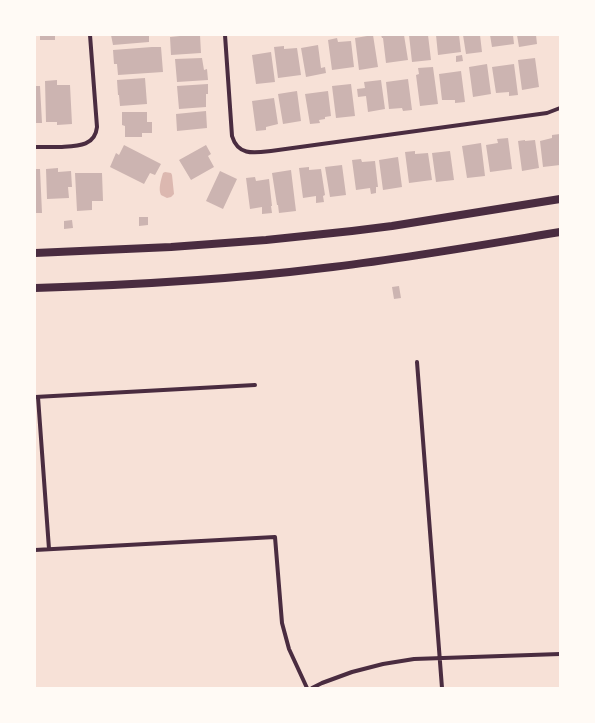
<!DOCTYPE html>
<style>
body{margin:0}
#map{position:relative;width:595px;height:723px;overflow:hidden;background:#f7e1d7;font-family:Ubuntu,sans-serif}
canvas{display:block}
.frame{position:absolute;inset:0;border:36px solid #fffaf5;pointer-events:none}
</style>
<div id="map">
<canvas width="595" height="723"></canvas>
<div class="frame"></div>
</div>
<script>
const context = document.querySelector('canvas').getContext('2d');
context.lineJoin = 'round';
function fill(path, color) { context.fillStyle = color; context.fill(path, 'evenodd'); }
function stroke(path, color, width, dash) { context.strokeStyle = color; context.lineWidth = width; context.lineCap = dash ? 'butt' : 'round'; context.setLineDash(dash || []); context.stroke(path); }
fill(new Path2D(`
 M165,172l6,1 1,2 2,19 -3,3 -4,1 -6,-3c-3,-6 0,-15 2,-22z`), '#dcb8b0');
fill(new Path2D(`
 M40,35h15v5h-15z
 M111,35h38v7l-36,3z
 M190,35h10l1,18 -30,2 -1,-18z
 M373,35l5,32 -19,3 -4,-32z
 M381,35h23l4,25 -22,3 -3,-25h-1z
 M409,35h19l3,25 -19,2z
 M436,35h23l2,17 -23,3z
 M463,35h17l2,17 -16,2z
 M490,35h23l1,9 -22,3z
 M517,35h19l1,9 -18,3z
 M337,38l1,4 13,-1 3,26 -22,3 -4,-30z
 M318,45l3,23 4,-1 1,6 -20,4 -5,-29z
 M284,46v3l13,-1 4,27 -23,3 -4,-31z
 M152,47h9l2,25 -45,3 -1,-11h-3l-1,-14z
 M271,52l4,30 -19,2 -4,-29z
 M462,55l1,6 -7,1v-6z
 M202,58l2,12 3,-1 1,11 -31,2 -2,-23z
 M535,58l4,29 -17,3 -4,-30z
 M487,64l4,30 -18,3 -4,-30z
 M514,64l4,31 -9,1v-4l-13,1 -4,-26z
 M433,67l5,37 -18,2 -4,-31 3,-1 -1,-6z
 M461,71l4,31 -10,1v-3h-13l-3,-26z
 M145,78l2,26 -27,2 -1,-11h-1l-1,-15z
 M408,79l4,31 -9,1 -1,-3 -13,1 -3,-27z
 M57,80v5h13l2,39 -15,1v-3h-11l-1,-41z
 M381,80l4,29 -17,3 -2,-16 -8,1 -1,-8 8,-1 -1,-6z
 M208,84v10h-2v13l-27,2 -2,-23z
 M351,84l4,32 -19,2 -4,-32z
 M35,86h5l2,37h-7z
 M297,91l4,30 -18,3 -5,-30z
 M328,91l3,25 -6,1v2l-6,1 1,3 -10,1 -5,-30z
 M274,98l4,26 -12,3v3l-10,1 -4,-30z
 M206,111l1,17 -30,3 -1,-17z
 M122,112h25v10h5v11h-10v4h-17v-11l-3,-1z
 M560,134v31l-17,2 -3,-26 12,-3v-3z
 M508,138l4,31 -22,3 -4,-27 12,-2 -1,-4z
 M525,140v1l10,-1 4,28 -17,3 -4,-30z
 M481,143l4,33 -18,2 -5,-32z
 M124,145l37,19 -6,11 -5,-2 -6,11 -34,-17 6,-14 3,2z
 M206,145l5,9 -3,2 6,11 -23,13 -12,-20z
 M415,151v3l13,-1 4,27 -23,3 -4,-31z
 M450,151l4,29 -18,2 -4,-29z
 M398,157l4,30 -19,3 -4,-30z
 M361,159l1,3 13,-1 3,26h-2v6l-5,1 -1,-6 -14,2 -4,-30z
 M342,165l4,30 -16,2 -5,-30z
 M309,167v3l12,-1 4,26 -2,1 1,6 -8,1v-7l-13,2 -4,-30z
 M58,168v4l13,-1 1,16h-4l1,11 -22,1 -1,-30z
 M35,169h5l2,44h-7z
 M291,170l4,33 -14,2 14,-2 1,8 -17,2 -1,-8h-1l-5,-32z
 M220,171l17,8 -14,30 -17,-8z
 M75,173h27l1,28h-11v9l-15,1z
 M255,177l1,4 13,-2 3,27h-1l1,7 -10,1v-7l-12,2 -4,-31z
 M139,217h9v8l-9,1z
 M72,220l1,8 -9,1v-8z
 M399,286l2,12 -7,1 -2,-12z`), '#ccb4b1');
stroke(new Path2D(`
 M225,35l7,101c6,20 22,17 39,15l276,-38 13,-5
 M35,147c8,0 17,0 25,0 16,-1 35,0 37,-20l-7,-92
 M417,362l25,326
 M35,397l220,-12
 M38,397l11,152
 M35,550l240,-13 7,86 7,26 18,39
 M312,688l10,-5 30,-11 31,-8 31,-5 146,-5`), '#4a2c40', 4);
stroke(new Path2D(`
 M35,253l136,-6 95,-7 86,-9 40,-5 168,-27
 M35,288c97,-3 193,-8 289,-20 79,-9 158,-23 236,-36`), '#4a2c40', 8);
</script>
